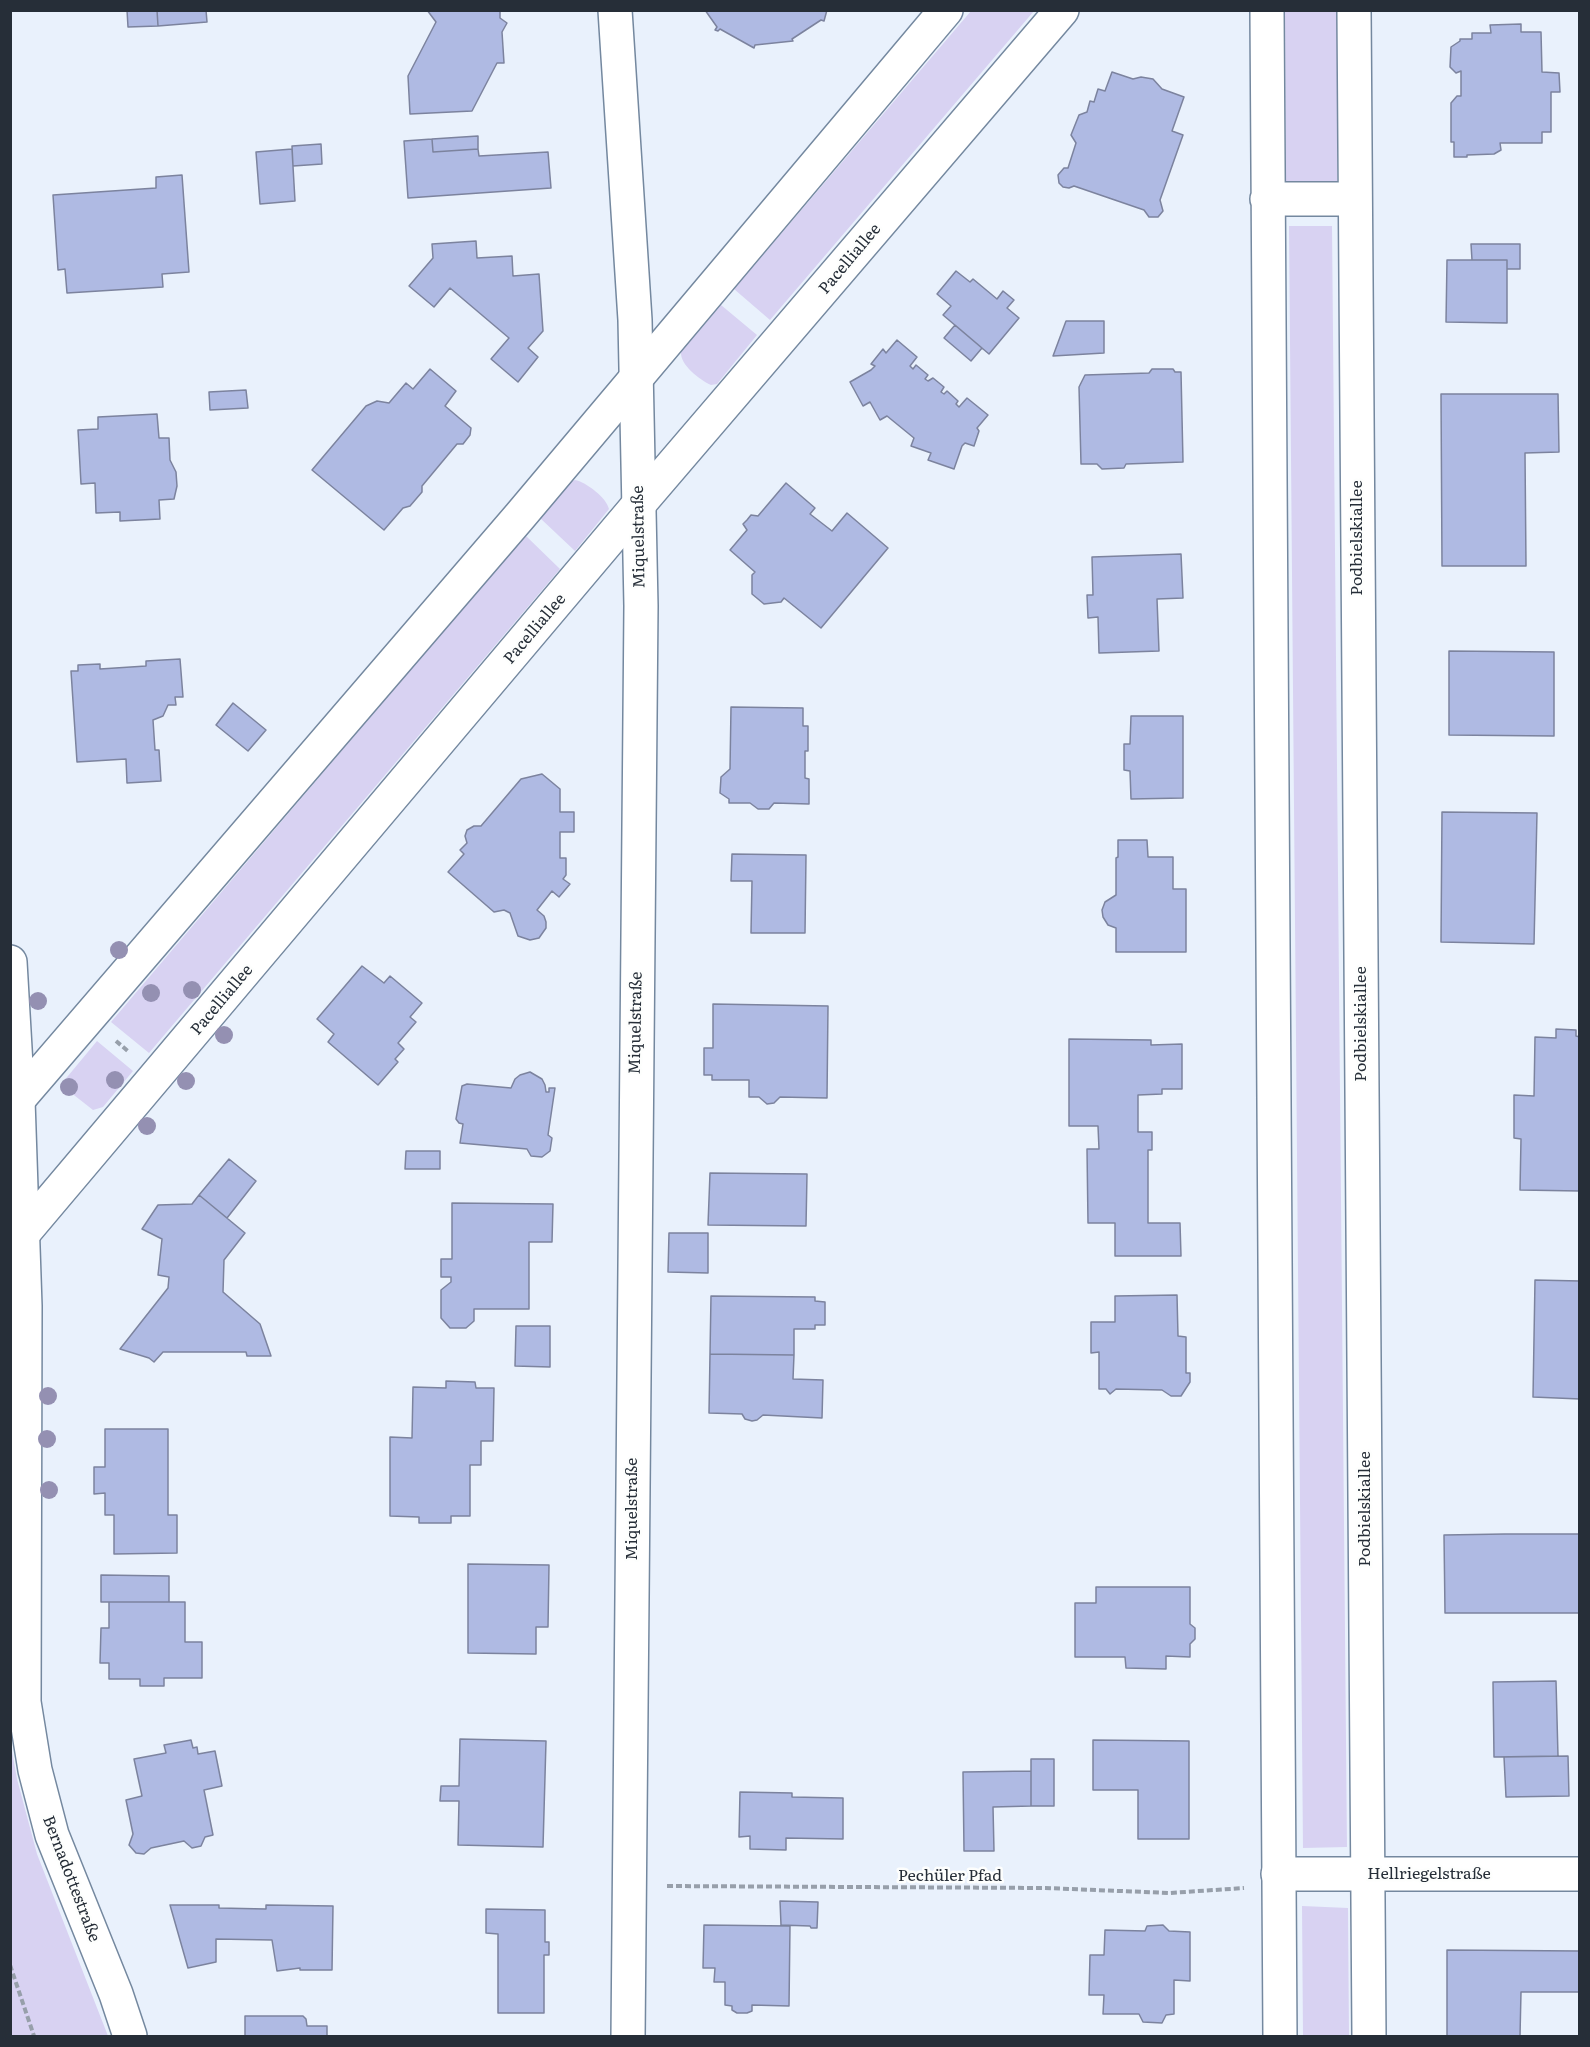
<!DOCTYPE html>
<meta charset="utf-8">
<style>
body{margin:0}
#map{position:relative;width:1590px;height:2047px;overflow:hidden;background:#e9f1fc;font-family:Literata,serif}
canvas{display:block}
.frame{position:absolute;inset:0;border:12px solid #262e38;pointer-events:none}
</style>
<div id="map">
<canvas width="1590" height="2047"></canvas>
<div class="frame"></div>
</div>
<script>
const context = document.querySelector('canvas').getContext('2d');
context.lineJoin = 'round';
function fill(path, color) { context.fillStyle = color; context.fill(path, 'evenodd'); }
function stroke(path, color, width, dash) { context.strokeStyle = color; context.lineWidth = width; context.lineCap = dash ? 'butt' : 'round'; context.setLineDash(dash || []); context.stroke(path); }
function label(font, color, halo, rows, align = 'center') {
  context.font = font + ' Literata,serif'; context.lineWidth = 5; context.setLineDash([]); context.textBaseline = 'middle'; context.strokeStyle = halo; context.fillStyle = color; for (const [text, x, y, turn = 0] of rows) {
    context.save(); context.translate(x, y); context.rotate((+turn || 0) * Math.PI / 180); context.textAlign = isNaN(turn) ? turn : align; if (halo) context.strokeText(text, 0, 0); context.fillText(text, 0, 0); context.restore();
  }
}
fill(new Path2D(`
 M971,11h63l-264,309 -36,-31z
 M1285,11h53l-1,174 -51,-2z
 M1289,226h43l15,1621 -44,1z
 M721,305l36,30 -40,49 -6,1c-11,-5 -31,-20 -30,-33z
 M575,480c11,2 32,18 34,29l-34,42 -35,-33 32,-37z
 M525,535l35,34 -411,484 -38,-31z
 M97,1041l36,30 -30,36 -10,3 -28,-22 -2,-6z
 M10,1740l7,39 20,75 71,182h-97z
 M1302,1906l46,2 1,128h-46z`), '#d8d2f2');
const building = new Path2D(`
 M127,10h30l1,16 -30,1z
 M157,10h49l1,12 -49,4z
 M427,10h73v8l7,5 -5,9 2,31h-7l-25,48 -62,3 -2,-38 28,-54z
 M705,10h122l-3,11 -3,-1 -29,19 1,2 -38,4 -1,3 -34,-19 -2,2 -3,-1 2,-3z
 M1521,24v8h20l1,40 17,1 1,19h-9v40h-9v11h-42l1,7 -7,4 -27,1v2h-13v-15h-3v-39l6,-7h4v-25l-5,2 -6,-6 1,-20 9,-6v-2h12v-6h19l-1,-8z
 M1112,72l21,7 8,-2 12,2 9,10 22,8 -12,34 11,4 -23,65 3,11 -5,6h-9l-5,-7 -70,-24 -5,2 -6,-1 -4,-4 -1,-8 6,-7h4l8,-25 -5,-8 8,-20 8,-3 3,-11 4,1 4,-13 7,2z
 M478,136v13l-45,3 -1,-13z
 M432,139l1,13 45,-3 1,7 69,-4 3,36 -143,10 -4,-57z
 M321,144l1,20 -29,2 -1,-20z
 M292,149l3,52 -35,3 -4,-52z
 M182,175l7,97 -27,2 1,13 -96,6 -2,-24 -7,1 -5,-75 103,-7v-11z
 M476,241l1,17 35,-2 1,20 26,-2 4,57 -15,17 10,9 -20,25 -27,-23 18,-21 -59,-50 -16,19 -25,-21 24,-28 -1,-14z
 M1471,244h49v25h-13v-9h-35z
 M1447,260h60v63l-61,-1z
 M956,271l14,11 3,-3 24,20 6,-8 11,9 -7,8 12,10 -30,36 -46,-39 8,-9 -14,-12z
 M1066,321h38v32l-51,3z
 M955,325l27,23 -11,13 -27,-23z
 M897,340l20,17 -7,9 3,3 3,-4 12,10 -3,4 3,2 5,-3 11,9 -3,5 3,2 3,-3 11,10 -2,3 3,3 8,-9 21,17 -11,13 2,3 -5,15 -9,-3 -3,3 -8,23 -26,-9 3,-7 -20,-7 3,-8 -27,-22 -7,4 -10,-18 -7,4 -13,-24 21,-12 4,-4 -4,-2 12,-15 3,4z
 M430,369l26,22 -11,15 26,22 -1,7 -7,9h-6l-35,42v6l-12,14 -7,2 -19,22 -72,-60 54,-64 11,-5 12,2 17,-20 7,6z
 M1152,369h21l2,3h6l2,90 -57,2 -2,4 -22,1 -5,-5h-16l-2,-77 6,-12 64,-2z
 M246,390l2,18 -38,2 -1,-18z
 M1441,394h117l1,58 -34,1 1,113h-84z
 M157,414l2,24h10l1,22 6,12 1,14 -3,13 -15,1 1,19 -40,2v-9l-24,1 -1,-30 -14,1 -3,-54 20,-1v-12z
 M786,483l29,25 -5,6 22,17 15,-18 41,35 -67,80 -37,-30 -3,4 -17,2 -12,-10v-19l3,-3 -25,-22 17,-20 -4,-6 4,-4 4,-5 7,1z
 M1181,554l2,44 -26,1 2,52 -60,2 -1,-36 -10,1 -1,-23h6l-1,-38z
 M1449,651l105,1v84l-105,-1z
 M180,659l3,38h-8l1,8h-8l-5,11 -10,4 2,30h4l2,31 -34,2 -1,-24 -49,3 -6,-91h7v-6l22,-1v5l46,-3v-5z
 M233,703l33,27 -18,21 -32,-26z
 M731,707l72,1v18h5v25h-3v27l4,1v25l-35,-1 -5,6h-11l-8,-6h-21v-4l-9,-6 1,-16 9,-8z
 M1131,716h52v82l-52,1 -1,-28 -6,-1v-26h6z
 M542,774l18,15v23h14v20h-14v26h6v17l-3,4 7,5 -11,13 -7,-6 -15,19 7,6 2,6v6l-7,10 -9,2 -12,-4 -8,-23 -6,-3 -10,2 -46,-40 16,-18 -4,-4 7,-7 -2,-7 2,-6 7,-4h7l40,-47z
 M1442,812l95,1 -3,131 -93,-2z
 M1118,840h29l1,17h25v32h13v63h-70v-24l-8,-3 -5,-8 -1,-7 3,-8 11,-7v-37l2,-1z
 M732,854l74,1 -1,78h-54l1,-52h-21z
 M362,966l22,17 6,-7 32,27 -12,14 6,5 -18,21 6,6 -9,10 3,3 -20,23 -50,-43 6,-8 -17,-15z
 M713,1004l115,2 -1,92 -47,-1 -6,6 -7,1 -8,-7h-10v-17h-37v-5h-8v-27h9z
 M1556,1029l20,1v6l4,1v154l-60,-1 1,-51 -7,-1v-43l20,1 1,-59 21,1z
 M1069,1039l82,1v5l31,-1v45h-20v5l-24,1v37h14v18h-4v73h32l1,33h-66v-33h-27l-1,-74h12l-1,-23h-29z
 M530,1072l12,7 3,6 1,7h3v-4h6l-7,47 4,3 -2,13 -8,6 -11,-1 -4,-7 -67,-6 3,-19 -4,-1 -3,-4 6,-33 5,-2 44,4 4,-9 5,-4z
 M406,1151h34v18h-35z
 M229,1159l27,22 -29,37 -28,-23z
 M710,1173l97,1 -1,52 -98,-1z
 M199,1195l46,38 -21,27 -1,32 37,32 11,32h-24l-1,-4h-83l-9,10 -5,-4 -29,-9 48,-61 1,-11 -11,-2 4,-36 -20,-10 16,-24 34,-1z
 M452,1203l101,1 -1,38h-23v67h-55v12l-8,7h-16l-9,-10v-28l10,-8v-5h-10v-18h11z
 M669,1233h39v40l-40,-1z
 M1535,1280l45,1v118l-47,-2z
 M1177,1295l1,41 8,1v36h4v9l-9,14h-10l-9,-6 -46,-1 -6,5 -4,-5h-7v-37l-8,1v-31h24v-26z
 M711,1296l104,1v4l10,1v23h-10v4h-21v26l-84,-1z
 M516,1326h34v41l-35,-1z
 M710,1354l84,1 -1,24 30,1 -1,38 -59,-3 -6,5 -5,1 -7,-2 -3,-5 -33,-1z
 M446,1381l29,1 1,6h18l-1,53h-12v24h-11v51h-19v7h-32v-6l-29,-1v-79l22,1 1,-51 33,1z
 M105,1429h63v86h9v38l-63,1v-39h-9v-22l-11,1v-27h11z
 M1505,1534h75v79h-135l-1,-78z
 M468,1564l81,1 -1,62h-12v27l-68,-1z
 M101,1575l68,1v26h-68z
 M1096,1587h94v37l5,4v11l-5,5v13l-24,-1v13l-40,-1 -1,-11h-50v-54h21z
 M109,1602h76v40h17v36h-38v8h-24v-7h-31v-16h-9l1,-35h8z
 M1556,1681l2,75 -64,1 -1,-75z
 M460,1739l86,2 -3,106 -85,-2 1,-44h-19l1,-15h18z
 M191,1740l2,8 4,-1 1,7 17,-3 7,35 -18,4 9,45 -8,2 -4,9 -9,2 -8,-7 -33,7 -7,6 -8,-1 -7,-8 4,-11 -7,-34 16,-4 -8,-37 32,-6 -2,-8z
 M1093,1740l96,1v98h-51v-49h-45z
 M1568,1756l1,40 -63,1 -2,-40z
 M1031,1759h23v47h-23z
 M1031,1771v35l-38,1 1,44h-30l-1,-79z
 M740,1792l52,1v4l51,1v41l-57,-1v12l-36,-1v-13l-11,1z
 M780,1901l38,1 -1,26h-6l-1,-2 -29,-1z
 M170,1905h49v3l47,1v-4l67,1 -1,64h-32v-2l-23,3 -5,-31 -56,-1v23l-28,6z
 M486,1909l59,1v32h4v13h-5v58h-46v-79l-12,-1z
 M704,1925l86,1 -1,80 -37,-1v6l-5,2h-10l-5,-3v-4l-7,-1v-23h-11l1,-14h-12z
 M1163,1925l6,6 21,1v49l-16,-1v34l-8,1 -4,8 -19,-1 -4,-8h-36l1,-19h-15l1,-40h14l1,-25 40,1 2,-5z
 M1447,1950l133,1v41h-59l-1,44h-73z
 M245,2016h58l3,3 1,7h20v10h-82z`);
fill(building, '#afbae3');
stroke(building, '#7c839e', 1.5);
const minor = new Path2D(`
 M615,10l20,310 6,286 -13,1430
 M10,962l8,138 7,206 -1,396 11,68 17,65 64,159 14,42
 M1278,1874h302`);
const tertiary = new Path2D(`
 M1267,10l13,2026
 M1354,10l15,2026
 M1267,199h88
 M10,1109l510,-593 426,-506
 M10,1249l629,-745 423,-494`);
stroke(minor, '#74889f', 36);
stroke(tertiary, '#74889f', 36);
stroke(new Path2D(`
 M116,1041l13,11
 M667,1886l378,2 125,5 74,-5
 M10,1965l24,71`), '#979faa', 4, [6, 3]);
stroke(minor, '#fff', 33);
stroke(tertiary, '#fff', 33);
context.fillStyle = '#9490b2';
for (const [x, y] of [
 [119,950],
 [192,990],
 [151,993],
 [38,1001],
 [224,1035],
 [115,1080],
 [186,1081],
 [69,1087],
 [147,1126],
 [48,1396],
 [47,1439],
 [49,1490]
]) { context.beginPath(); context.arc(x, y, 9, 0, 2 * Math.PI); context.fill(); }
label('16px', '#262e38', '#fdfefd', [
 ["Pacelliallee",850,259,-50],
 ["Miquelstraße",639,537,-91],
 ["Podbielskiallee",1357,538,-90],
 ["Pacelliallee",535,629,-50],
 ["Pacelliallee",222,1000,-50],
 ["Miquelstraße",636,1023,-89],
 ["Podbielskiallee",1361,1024,-90],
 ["Miquelstraße",632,1509,-90],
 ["Podbielskiallee",1365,1509,-90],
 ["Hellriegelstraße",1429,1874],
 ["Pechüler Pfad",950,1876],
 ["Bernadottestraße",71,1879,69]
]);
</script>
